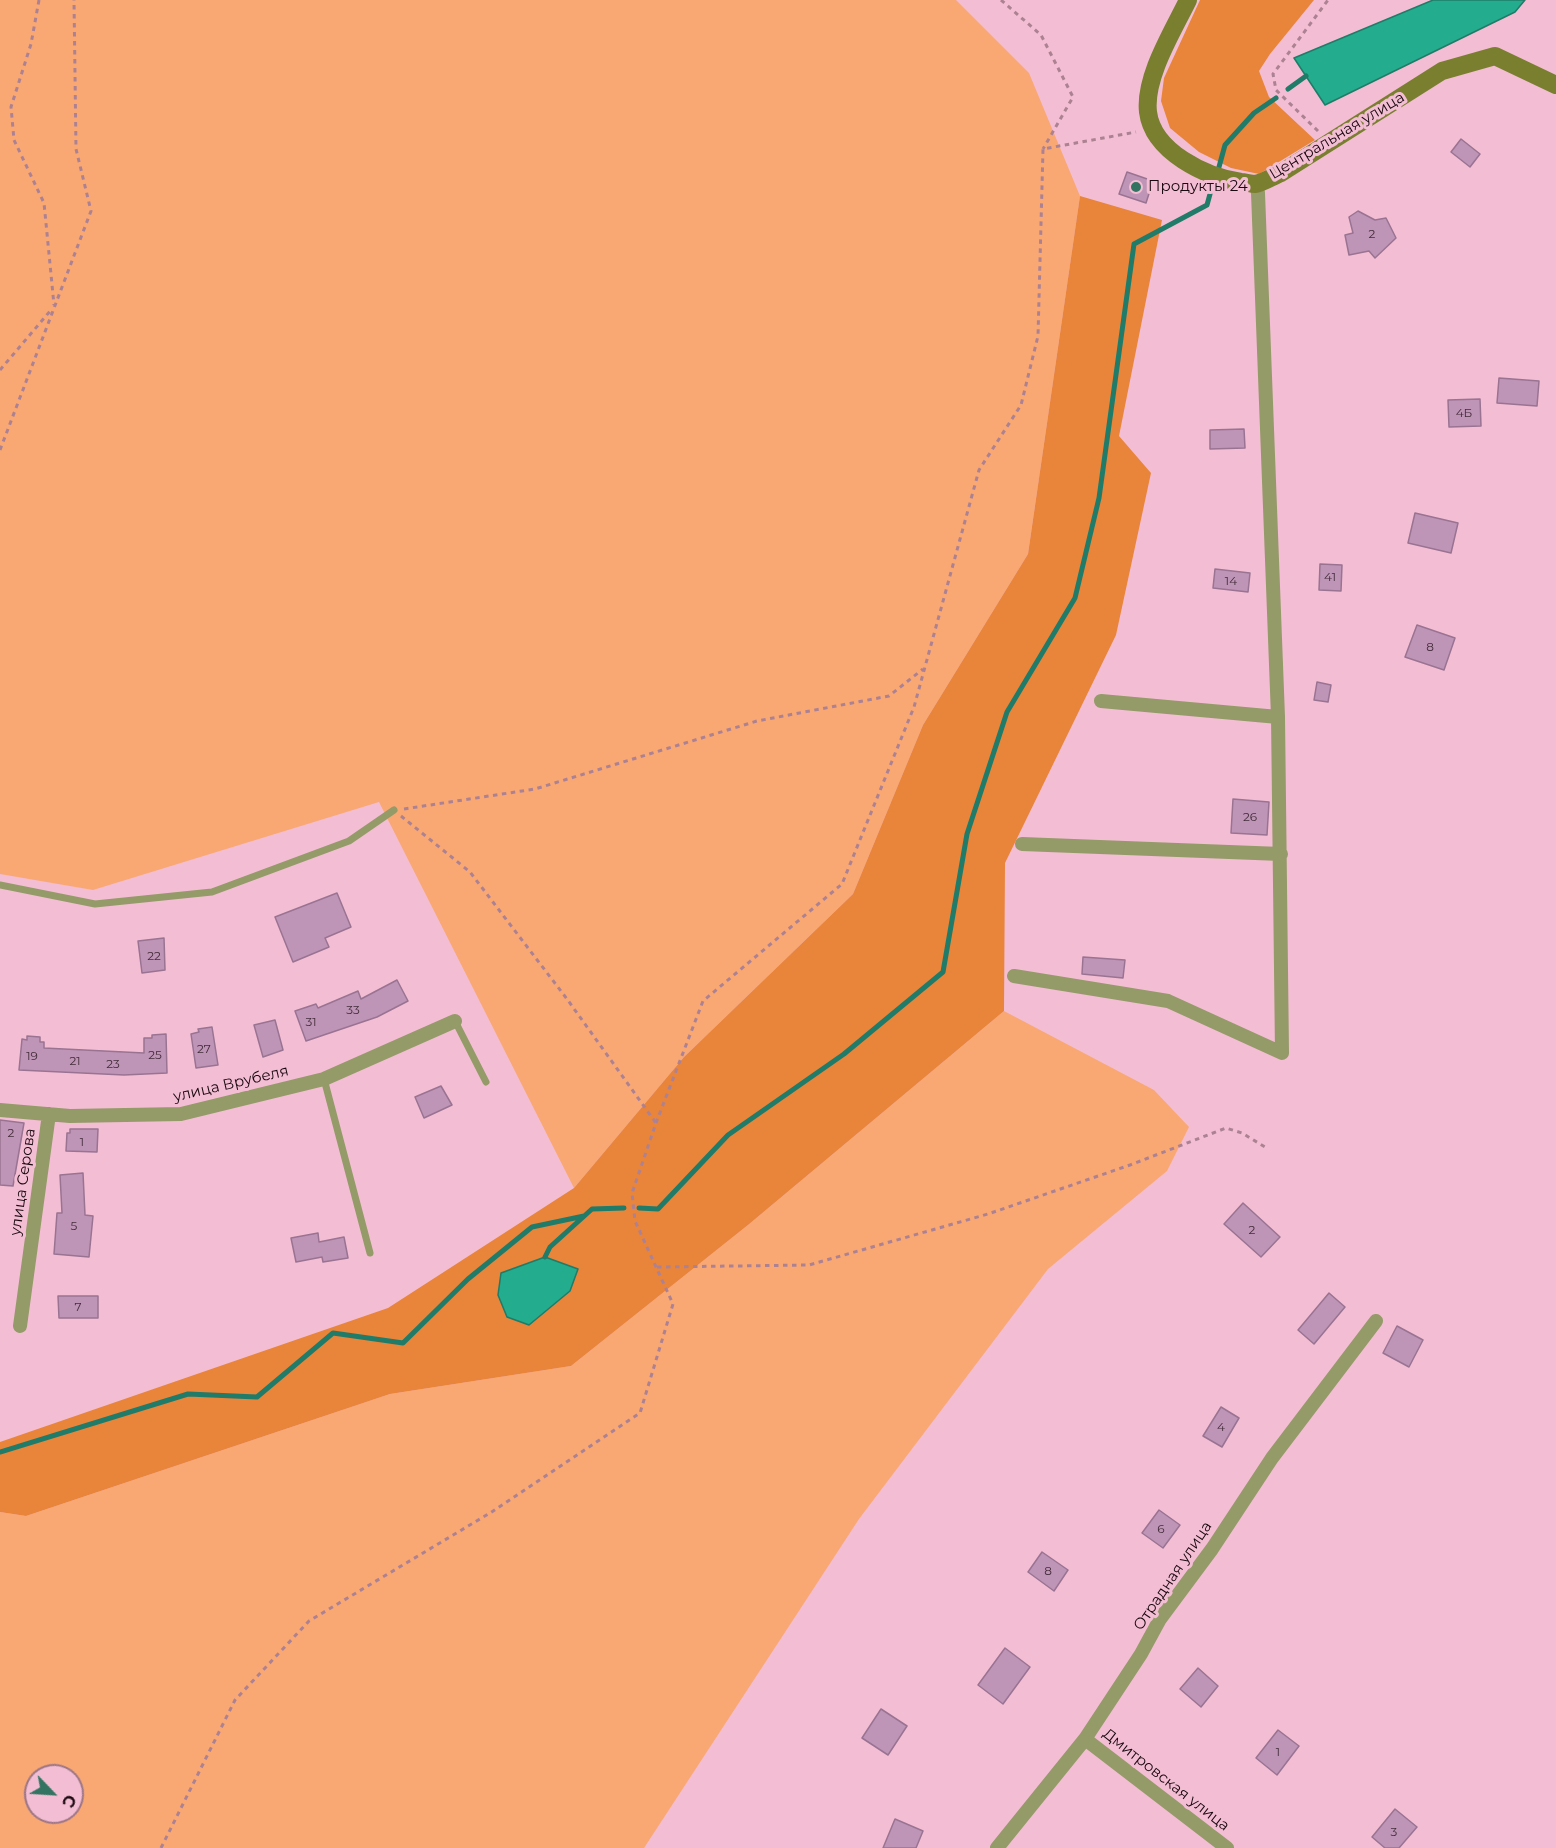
<!DOCTYPE html>
<meta charset="utf-8">
<style>
body{margin:0}
#map{position:relative;width:1556px;height:1848px;overflow:hidden;background:#f3bed3;font-family:Montserrat,sans-serif}
canvas{display:block}
.north{position:absolute;left:24px;top:1764px;width:60px;height:60px;box-sizing:border-box;background:#f3bed3;border:2px solid #9c7585;border-radius:50%;rotate:115deg;font-size:16px;font-weight:700;line-height:24px;text-align:center;color:#1a0810}
.north::after{content:'';display:block;margin:auto;width:21px;height:27px;background:#337361;clip-path:polygon(50% 0,100% 100%,50% 72%,0 100%)}
</style>
<div id="map">
<canvas width="1556" height="1848"></canvas>
<div class="north">С</div>
</div>
<script>
const context = document.querySelector('canvas').getContext('2d');
context.lineJoin = 'round';
function fill(path, color) { context.fillStyle = color; context.fill(path, 'evenodd'); }
function stroke(path, color, width, dash) { context.strokeStyle = color; context.lineWidth = width; context.lineCap = dash ? 'butt' : 'round'; context.setLineDash(dash || []); context.stroke(path); }
function label(font, color, halo, rows, align = 'center') {
  context.font = font + ' Montserrat,sans-serif'; context.lineWidth = 6; context.setLineDash([]); context.textBaseline = 'middle'; context.strokeStyle = halo; context.fillStyle = color; for (const [text, x, y, turn = 0] of rows) {
    context.save(); context.translate(x, y); context.rotate((+turn || 0) * Math.PI / 180); context.textAlign = isNaN(turn) ? turn : align; if (halo) context.strokeText(text, 0, 0); context.fillText(text, 0, 0); context.restore();
  }
}
fill(new Path2D(`
 M0,0h956l73,73 51,123 -52,358 -105,171 -70,169 -169,163 -110,131 -195,-386 -286,88 -93,-16z
 M1004,1011l150,79 35,37 -22,44 -119,98 -189,250 -215,329h-644v-336l26,4 364,-122 181,-28 177,-141zM36,1776h36v36h-36z`), '#f9a874');
fill(new Path2D(`
 M1200,0h114l-44,54 -11,17 10,26 46,43 -56,34 -28,-6 -32,-16 -29,-24 -9,-27 3,-23z
 M1080,196l82,24 -43,216 32,37 -35,162 -111,228 -1,148 -256,214 -177,141 -181,28 -364,122 -26,-4v-70l388,-134 186,-120 110,-131 169,-163 70,-169 105,-171z`), '#e9843b');
const water = new Path2D(`
 M1433,0h92l-10,12 -190,93 -31,-47z
 M545,1257l33,12 -8,22 -41,34 -22,-8 -9,-22 3,-22z`);
fill(water, '#23ac8d');
stroke(water, '#207b68', 1.5);
stroke(new Path2D(`
 M1288,89l18,-13
 M1219,167l6,-22 29,-32 22,-15
 M639,1208l19,1 70,-74 116,-81 99,-82 24,-138 40,-122 68,-114 24,-100 35,-254 73,-39 3,-11
 M545,1257l5,-10 42,-38 32,-1
 M0,1452l188,-58 69,3 76,-64 70,10 65,-64 64,-52 52,-11`), '#207b68', 5);
const building = new Path2D(`
 M1461,139l19,15 -10,13 -19,-15z
 M1127,172l26,9 -7,22 -27,-9z
 M1358,211l17,9 11,-2 10,20 -21,20 -6,-7 -20,4 -4,-20 8,-2 -4,-16z
 M1499,378l40,3 -2,25 -40,-3z
 M1480,399l1,27 -32,1 -1,-27z
 M1244,429l1,19 -35,1v-19z
 M1415,513l43,10 -7,30 -43,-10z
 M1320,564l22,1 -1,26 -22,-1z
 M1215,569l35,4 -2,19 -35,-4z
 M1417,625l38,13 -11,32 -39,-13z
 M1317,682l14,3 -3,17 -14,-2z
 M1233,799l36,3 -2,33 -36,-2z
 M337,893l14,34 -26,11 4,9 -36,15 -18,-45z
 M164,938l1,32 -23,3 -4,-32z
 M1083,957l42,3 -2,18 -41,-4z
 M397,980l11,21 -31,16 -71,24 -11,-30 21,-7 2,4 40,-17 3,8z
 M275,1020l8,30 -20,7 -9,-32z
 M212,1027l6,38 -22,3 -5,-34 8,-2 -1,-3z
 M166,1034l1,39 -43,2 -105,-5 3,-31 5,1v-4l13,1v5h4v6l100,5v-15h8v-3z
 M441,1086l11,19 -28,13 -9,-21z
 M0,1120l24,3 -11,63 -13,-1z
 M70,1129h28l-1,23 -31,-1 1,-18h3z
 M83,1173l2,42 8,1 -4,41 -35,-3 3,-41h5l-2,-38z
 M1243,1203l37,34 -19,20 -37,-33z
 M318,1233l1,9 25,-5 4,21 -25,4 -1,-5 -26,5 -5,-24z
 M1329,1293l16,14 -31,37 -16,-14z
 M58,1296h40v22h-39z
 M1397,1326l26,14 -14,27 -26,-14z
 M1221,1407l18,11 -17,29 -19,-11z
 M1159,1510l21,15 -17,23 -21,-15z
 M1042,1552l26,18 -14,21 -26,-19z
 M1005,1648l25,19 -27,37 -25,-19z
 M1198,1668l20,18 -17,21 -21,-18z
 M881,1709l26,17 -19,29 -26,-17z
 M1278,1730l21,16 -22,29 -21,-17z
 M1395,1809l22,18 -18,21h-14l-13,-11z
 M895,1819l28,12 -7,17h-33z`);
fill(building, '#be95b6');
stroke(building, '#9a7393', 1.5);
stroke(new Path2D(`
 M39,0l-8,44 -20,63 3,33 30,63 10,102
 M1001,0l40,35 32,62 -30,52
 M1318,131l-42,-41 -3,-16 55,-74
 M0,370l51,-60
 M0,450l91,-239 -15,-62 -2,-149
 M404,809l131,-20 222,-68 132,-25 34,-27
 M401,816l69,56 97,127 89,124
 M657,1267l152,-2 179,-51 142,-49 96,-37 16,5 23,14
 M161,1848l74,-148 74,-79 181,-108 150,-100 33,-109 -38,-83 -3,-28 24,-70 47,-122 139,-117 72,-177 65,-237 42,-65 17,-69 5,-187 93,-17`), '#ac8293', 3, [4.5, 4.5]);
stroke(new Path2D(`
 M0,885l95,19 117,-12 137,-51 45,-31
 M455,1021l31,61
 M324,1079l46,174`), '#959a69', 7);
stroke(new Path2D(`
 M1101,701l177,16
 M1022,844l259,10
 M1014,976l154,25 114,52 -4,-336 -20,-524 -2,-9
 M0,1110l70,6 111,-2 143,-35 131,-58
 M20,1326l29,-212
 M1085,1739l142,109
 M997,1848l88,-109 56,-85 19,-35 52,-70 60,-91 104,-137`), '#959a69', 14);
stroke(new Path2D(`
 M1188,0c-15,31 -44,77 -40,112 5,40 58,65 93,70 4,0 10,2 14,2 8,-1 18,-8 26,-11l161,-102 53,-15 61,29`), '#7a7f30', 18);
for (const [x, y, r, color] of [
 [1136,187,6,"#337361"]
]) { const dot = new Path2D(); dot.arc(x, y, r, 0, 2 * Math.PI); context.fillStyle = color; context.fill(dot); stroke(dot, '#f3bed3', 2); }
label('12px', '#432b3a', null, [
 ["2",1372,234],
 ["4Б",1464,413],
 ["41",1330,577],
 ["14",1231,581],
 ["8",1430,647],
 ["26",1250,817],
 ["22",154,956],
 ["33",353,1010],
 ["31",311,1022],
 ["27",204,1049],
 ["25",155,1055],
 ["19",32,1056],
 ["21",75,1061],
 ["23",113,1064],
 ["2",11,1133],
 ["1",82,1142],
 ["5",74,1226],
 ["2",1252,1230],
 ["7",78,1307],
 ["4",1221,1427],
 ["6",1161,1529],
 ["8",1048,1571],
 ["1",1278,1752],
 ["3",1394,1832]
]);
label('15px', '#1a0810', '#f3bed3', [
 ["Центральная улица",1337,136,-31],
 ["улица Врубеля",231,1084,-13],
 ["улица Серова",23,1182,-82],
 ["Отрадная улица",1173,1576,-56],
 ["Дмитровская улица",1166,1780,38]
]);
label('15px', '#1a0810', '#f3bed3', [
 ["Продукты 24",1148,187]
], 'left');
</script>
